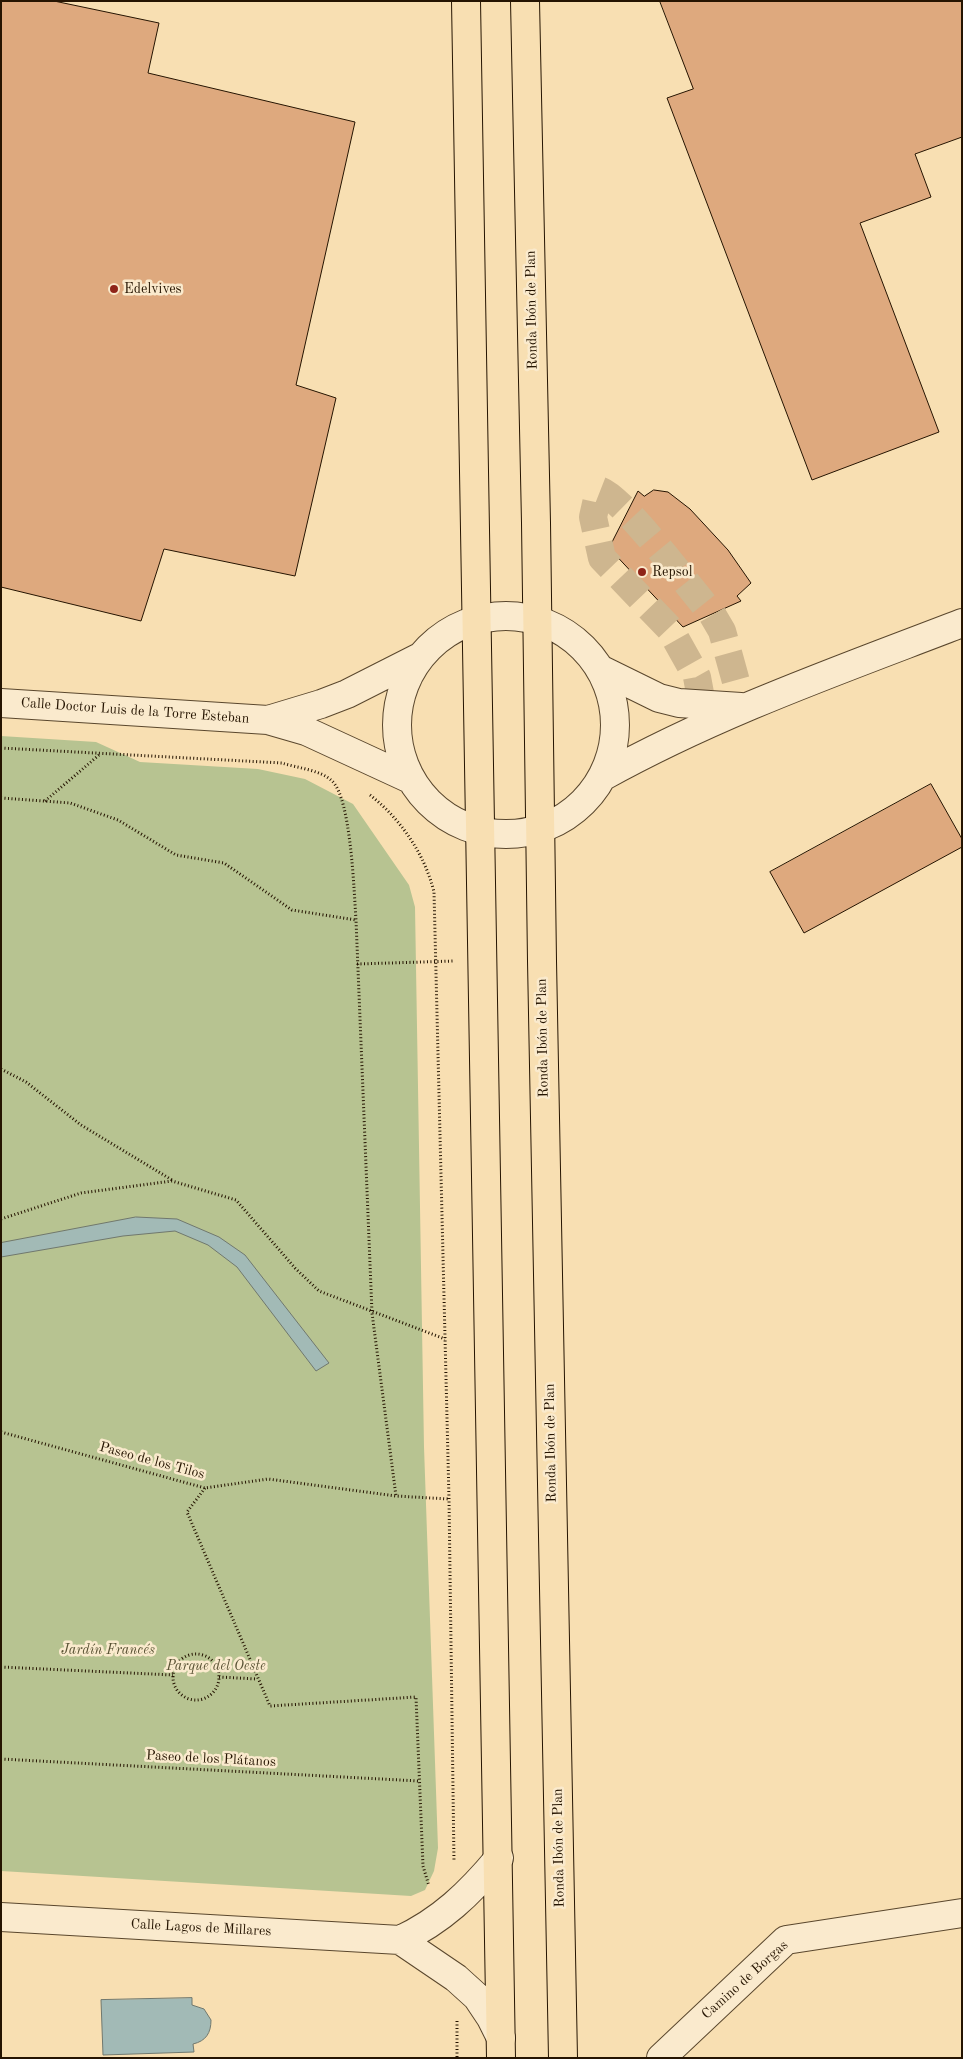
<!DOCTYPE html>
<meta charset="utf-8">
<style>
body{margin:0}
#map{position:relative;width:963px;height:2059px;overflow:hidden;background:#f8dfb2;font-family:"Old Standard TT",serif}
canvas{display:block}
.frame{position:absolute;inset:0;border:2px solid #251401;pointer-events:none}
</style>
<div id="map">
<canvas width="963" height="2059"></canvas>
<div class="frame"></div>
</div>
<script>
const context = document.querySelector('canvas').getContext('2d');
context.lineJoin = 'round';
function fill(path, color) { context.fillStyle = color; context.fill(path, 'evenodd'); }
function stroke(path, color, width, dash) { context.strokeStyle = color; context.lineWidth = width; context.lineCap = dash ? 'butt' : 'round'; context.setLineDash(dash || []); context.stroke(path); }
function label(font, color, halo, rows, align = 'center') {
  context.font = font + ' "Old Standard TT",serif'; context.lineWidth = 5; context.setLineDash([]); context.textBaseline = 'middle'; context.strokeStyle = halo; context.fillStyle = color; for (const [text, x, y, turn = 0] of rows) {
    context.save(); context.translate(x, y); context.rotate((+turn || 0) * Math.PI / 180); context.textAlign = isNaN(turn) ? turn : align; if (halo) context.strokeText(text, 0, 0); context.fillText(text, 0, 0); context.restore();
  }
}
fill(new Path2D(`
 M1,736l95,6 44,20 118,7 47,10 48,25 56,81 6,22 9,540 14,401 -4,23 -9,19 -14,6 -410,-25z`), '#b7c391');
const water = new Path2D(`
 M136,1217l41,2 42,18 26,18 84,108 -13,8 -79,-104 -29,-22 -33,-14 -52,5 -122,21v-14z
 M192,1998v7l12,4 7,11c0,13 -5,21 -18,24l1,8 -91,3 -2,-55z`);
fill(water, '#a2bab6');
stroke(water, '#70786e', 1);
const building = new Path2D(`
 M1,1h53l105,22 -11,50 207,49 -59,263 40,13 -41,178 -131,-27 -23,72 -140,-34z
 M660,1h302v136l-47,17 16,43 -71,26 79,209 -127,48 -145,-382 26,-9z
 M654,490l14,2 22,17 38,41 23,33 -14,13 4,5 -58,26 -74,-79 29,-57 6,5z
 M931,784l31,55v8l-158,86 -34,-61z`);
fill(building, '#dea97e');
stroke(building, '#251401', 1);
stroke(new Path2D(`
 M702,704l-5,-27 -27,-48 -68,-71 -9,-41 6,-27c24,7 92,100 113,124l10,17 21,76`), '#ceb68f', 28, [28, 14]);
const minor = new Path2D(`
 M397 725a109 109 0 1 1 218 0a109 109 0 1 1-218 0Z
 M602,670l57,28 20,5 62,4
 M1,703l267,17 38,11 104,48
 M268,720l53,-16 26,-10 73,-37
 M602,777c115,-64 238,-107 360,-154
 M1,1917l399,23 56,38 21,19 14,21 10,20
 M400,1940c41,-19 70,-47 99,-82
 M661,2058l125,-118 176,-27`);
const major = new Path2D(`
 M466,1l35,2057
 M525,1l11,522 6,438 21,1097`);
stroke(minor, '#5a472d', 30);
stroke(major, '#251401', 30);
stroke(new Path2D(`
 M1,748l281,15c15,5 39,7 50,18 19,17 22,111 24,139l16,393 24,183
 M370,795c31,24 55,60 64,97l15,607 5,363
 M1,798l69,5 48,17 58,35 48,8 68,47 64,10
 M45,801l54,-46
 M357,964l97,-3
 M1,1069l25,13 55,43 91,55
 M1,1219l80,-26 91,-12 64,19 59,68 24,23 126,48
 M1,1432l204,56 63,-9 128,17 53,3
 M205,1488l-18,24 83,194 146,-9 7,169 6,20
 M173 1677a23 23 0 1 1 46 0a23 23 0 1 1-46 0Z
 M1,1667l172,8
 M219,1677l38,2
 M1,1759l418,22
 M457,2021v37`), '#251401', 3, [1, 2.5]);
stroke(minor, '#faeacd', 28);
stroke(major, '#f8dfb2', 28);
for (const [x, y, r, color] of [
 [114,289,5,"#8f2418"],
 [642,572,5,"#8f2418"]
]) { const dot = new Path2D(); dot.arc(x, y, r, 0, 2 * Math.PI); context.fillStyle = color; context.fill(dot); stroke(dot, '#faeacd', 2); }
label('14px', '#251401', '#faeacd', [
 ["Edelvives",124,289],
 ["Repsol",652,572]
], 'left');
label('14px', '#251401', '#faeacd', [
 ["Ronda Ibón de Plan",532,310,-91],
 ["Calle Doctor Luis de la Torre Esteban",135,711,4],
 ["Ronda Ibón de Plan",543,1038,-91],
 ["Ronda Ibón de Plan",551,1443,-91],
 ["Paseo de los Tilos",152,1461,15],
 ["Paseo de los Plátanos",211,1759,3],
 ["Ronda Ibón de Plan",559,1848,-91],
 ["Calle Lagos de Millares",201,1928,3],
 ["Camino de Borgas",745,1980,-42]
]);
label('italic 14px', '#585133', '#faeacd', [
 ["Jardín Francés",108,1650],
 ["Parque del Oeste",216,1666]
]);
</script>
